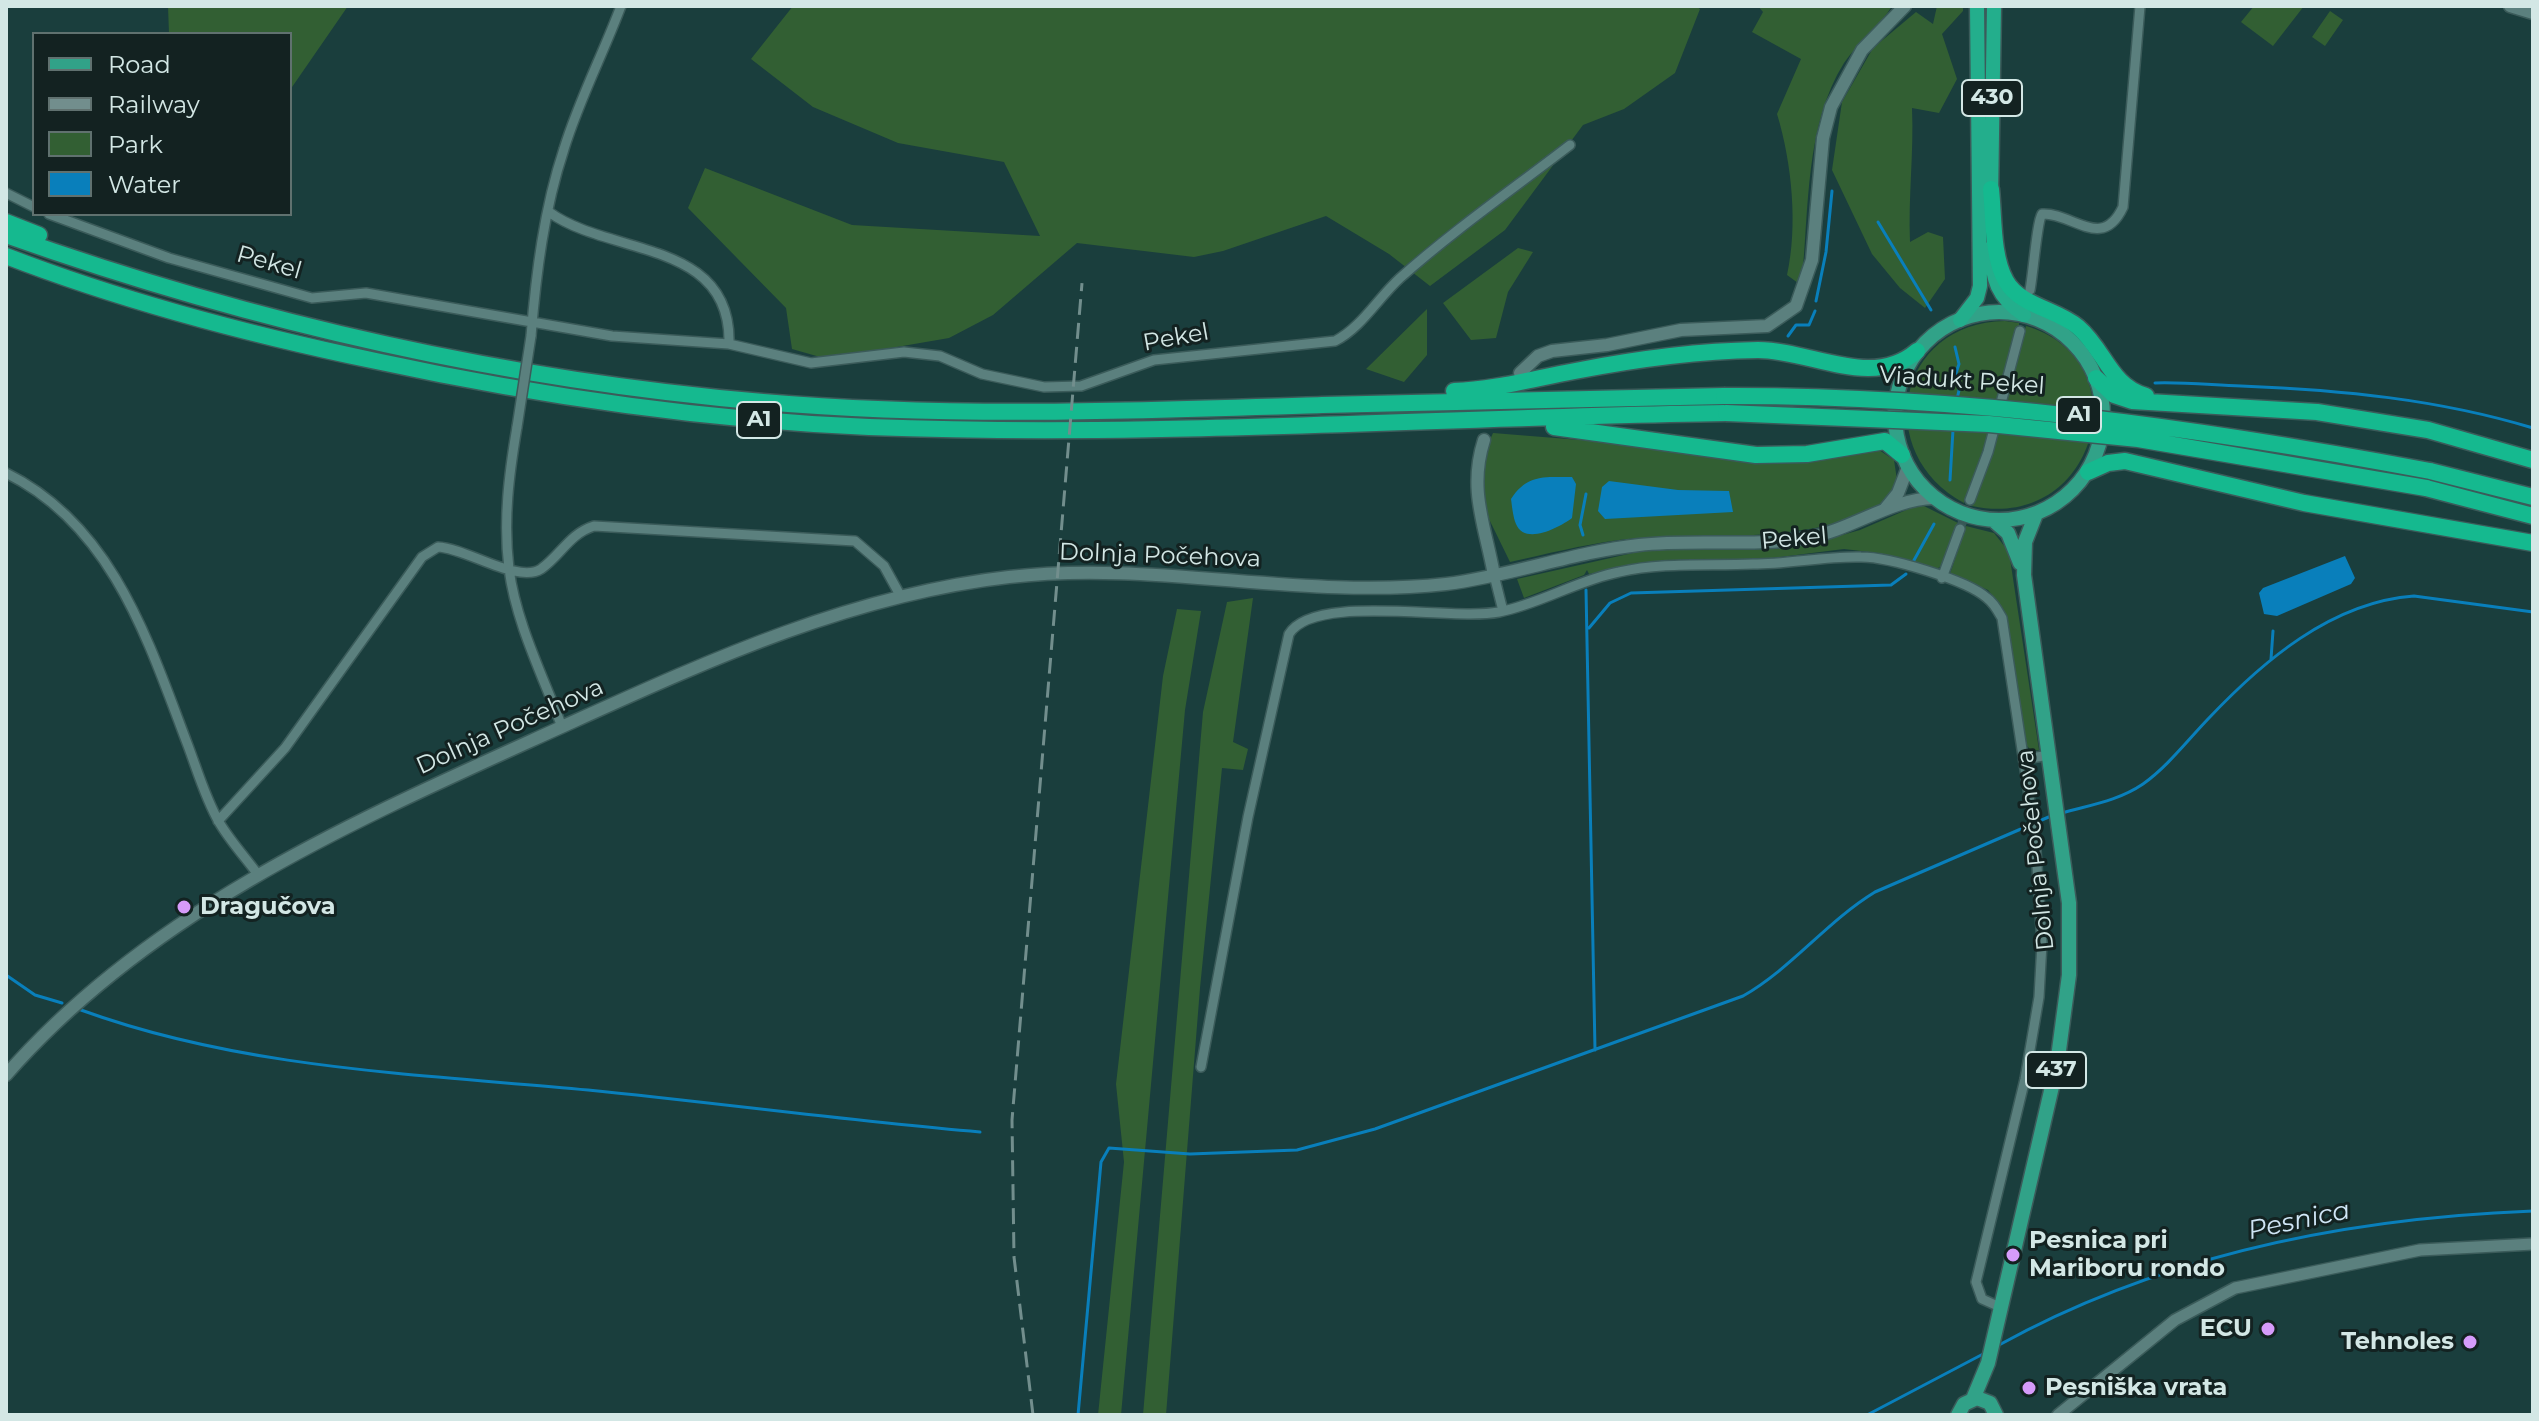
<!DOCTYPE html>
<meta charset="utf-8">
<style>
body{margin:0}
#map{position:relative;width:2539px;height:1421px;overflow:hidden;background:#1a3e3d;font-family:Montserrat,sans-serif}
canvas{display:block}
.frame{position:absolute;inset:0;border:8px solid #d3e7e5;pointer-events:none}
.legend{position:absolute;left:32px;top:32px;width:260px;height:184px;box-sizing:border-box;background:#132221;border:2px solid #60716f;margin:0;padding:10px 14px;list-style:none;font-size:24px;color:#d3e7e5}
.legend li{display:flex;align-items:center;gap:16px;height:40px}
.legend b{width:40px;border:2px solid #60716f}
</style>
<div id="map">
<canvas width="2539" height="1421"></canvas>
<div class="frame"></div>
<ul class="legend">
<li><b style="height:10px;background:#31a288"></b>Road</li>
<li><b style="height:10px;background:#728e8d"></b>Railway</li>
<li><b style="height:22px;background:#325f33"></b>Park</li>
<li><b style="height:22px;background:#097fbb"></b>Water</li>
</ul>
</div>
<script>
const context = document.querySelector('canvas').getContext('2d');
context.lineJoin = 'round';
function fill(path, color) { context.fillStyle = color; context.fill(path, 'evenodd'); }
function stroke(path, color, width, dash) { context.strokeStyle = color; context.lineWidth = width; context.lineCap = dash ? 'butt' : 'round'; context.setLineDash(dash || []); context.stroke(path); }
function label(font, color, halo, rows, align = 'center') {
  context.font = font + ' Montserrat,sans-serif'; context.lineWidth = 6; context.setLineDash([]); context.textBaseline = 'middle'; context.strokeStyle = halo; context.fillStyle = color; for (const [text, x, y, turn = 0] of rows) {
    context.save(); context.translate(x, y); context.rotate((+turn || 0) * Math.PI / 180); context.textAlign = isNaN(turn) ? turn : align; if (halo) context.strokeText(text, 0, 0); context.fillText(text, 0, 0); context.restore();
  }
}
fill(new Path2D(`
 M168,6h180l-58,84v-56h-121z
 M793,6h903l4,3 -25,64 -51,36 -41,16 -78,105 -75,56 -41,-32 -63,-38 -103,35 -29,6 -117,-14 -84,72 -44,23 -122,21 -35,-10 -6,-41 -98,-100 17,-40 147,57 188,11 -36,-74 -106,-19 -85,-36 -62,-48z
 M1758,6h134c-12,21 -34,36 -48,57 -39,62 -35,146 -42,217l-4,3 -11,-8c11,-49 5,-112 -10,-161l24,-55 -49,-27 11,-20z
 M1937,6h26v5l-21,23 15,45 -18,34 -27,-5c2,45 -4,89 -2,134l18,-10 15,5 2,42 -20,29 -25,-20 -28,-34 -40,-84 10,-68 31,-54 43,-36 17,12z
 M2254,6h50l-31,40 -32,-24z
 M2330,11l13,9 -18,26 -13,-9z
 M1518,248l15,4 -25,40 -12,46 -25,2 -28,-37z
 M1427,309v46l-23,27 -38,-13z
 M2005,321l14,2v4l-16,66 -39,110c-92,-50 -68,-180 41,-182z
 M2026,326c117,34 71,207 -54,180z
 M1493,433l137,11 249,6 15,10 3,20c-22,71 -218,52 -278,60 -37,5 -73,14 -109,22l-23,-47 -6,-30 4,-34z
 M1920,504l38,19 -15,41 -7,6 -58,-17 -34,-4 -80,10 -97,1 -78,14 -2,-4 -3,5 -60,23 -7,-19 129,-29 125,-2 50,-7 39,-11z
 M1966,526l28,7 15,19 30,198 -7,1 -5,-5 -23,-136 -16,-20 -38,-16z
 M1253,598l-20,144 15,7 -5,21 -21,-2 -22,220 -34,427h-23l60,-703 24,-110z
 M1177,609l24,2 -16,99 -64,705h-23l26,-253 -8,-78 47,-408z`), '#325f33');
fill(new Path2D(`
 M1572,477l4,7 -4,34c-12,9 -47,28 -56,6 -3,-7 -4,-18 -5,-25 16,-25 33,-22 61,-22z
 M1609,481l69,9 51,1 4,21 -128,7 -7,-8 4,-24z
 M2345,556l10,22 -4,6 -74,32 -13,-2 -5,-21 4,-5z`), '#097fbb');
stroke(new Path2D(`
 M1878,222l53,88
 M1816,301l10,-49 6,-61
 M1788,336l8,-11h13l6,-14
 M1955,347l4,17 -4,12 5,10 -3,13
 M2155,383c28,-1 57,2 86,3 100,4 196,13 292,42
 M1950,480l3,-50
 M1583,535l-3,-10 6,-31
 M1913,562l21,-38
 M1586,590l9,460
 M1589,628l21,-25 21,-10 260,-8 15,-11
 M2271,659l2,-28
 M2062,813c28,-8 56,-12 81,-29 24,-17 44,-43 65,-65 54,-57 123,-117 206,-123l119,16
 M6,975l29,20 27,8
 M81,1010c162,59 337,64 507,80 131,13 261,31 392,42
 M1999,1345c163,-90 349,-127 534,-134
 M1078,1415l23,-253 8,-14 81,6 107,-4 78,-21 368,-133c49,-28 83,-74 132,-104l176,-76
 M1867,1415l118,-62`), '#097fbb', 3);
stroke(new Path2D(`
 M1960,529l10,-29`), '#365756', 9, [9, 4.5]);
const minor = new Path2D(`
 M6,193l28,14
 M549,212c60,44 183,27 180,132
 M49,214l120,44 143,40 54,-5 246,43 117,8 82,19 93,-11 36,4 42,18 62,13 37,-1 73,-26 181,-19c26,-13 43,-43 65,-63 54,-48 113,-89 170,-133
 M2030,290c3,-15 7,-69 12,-76 30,-2 60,38 81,-7l17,-201
 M531,336c5,-62 13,-127 33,-187 15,-49 39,-95 57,-143
 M517,427c-8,47 -14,93 -8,142 7,54 34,107 53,158
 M6,473c106,52 142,167 181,270 10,26 18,55 32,79 11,19 27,36 40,54
 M1970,500l18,-48 32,-121
 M1494,575l9,36
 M1942,578l18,-49
 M2025,759l24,-4
 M218,821l67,-73 137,-191 16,-10c28,1 80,37 103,22 20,-14 28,-35 53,-43l261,15 29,25 16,29
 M1201,1067l47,-250 41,-183c25,-41 161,-13 210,-22 41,-8 79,-32 120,-40 44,-10 89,-6 134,-8 36,0 72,-8 108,-7 28,0 106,23 126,41 7,5 11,13 15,20l33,217 7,108 -3,54 -14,82 -49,203 6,17 18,8`);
const tertiary = new Path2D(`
 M2058,1415l117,-95 60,-32 185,-38 113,-6`);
const secondary = new Path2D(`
 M2510,6l23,7
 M1520,373l18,-17 14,-5 55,-6 74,-15 86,-4 29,-20 16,-46 11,-122 8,-31 31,-57 43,-44
 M1484,440c-16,50 1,85 10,135
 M1885,509l13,-16 10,-26
 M6,1075c146,-167 353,-256 551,-346 146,-66 292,-134 452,-152 146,-17 291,23 437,7 65,-8 128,-32 193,-39 56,-6 112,2 167,-7 44,-7 84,-39 128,-40`);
const primary = new Path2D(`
 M1895 416a104 104 0 1 1 208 0a104 104 0 1 1-208 0Z
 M1993,520l15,13 12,30
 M1973,1399l15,-36 69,-298 12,-90v-72l-45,-328 1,-33 11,-28
 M1958,1415l6,-11 13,-6 13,5 6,12`);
const trunk = new Path2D(`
 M1991,199l3,-193
 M1991,248c1,31 6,49 33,67
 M1960,320l17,-22 3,-12 -3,-280`);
const motorway = new Path2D(`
 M1991,189c3,28 1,68 15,92 14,25 51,28 72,46 27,23 32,59 68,69
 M6,222l33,13
 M6,235c245,87 498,145 757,167 186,16 373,9 559,3 134,-4 268,-7 402,-9
 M6,256c119,46 245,79 370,105 162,35 327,59 493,66 286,11 571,-10 857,-14
 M2096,378l18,17 18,6 185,11 111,18 105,30
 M1454,391c40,-1 82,-13 121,-20 61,-12 122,-20 183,-21 53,0 114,40 159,1
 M1554,427l202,28 51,-1 78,-13 17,14
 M2430,471l103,26
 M2088,472l20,-9 17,-2 179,42 229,40
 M2426,488l107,28`);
stroke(minor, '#3b5b5a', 12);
stroke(tertiary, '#3b5b5a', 14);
stroke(secondary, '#3b5b5a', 15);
stroke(primary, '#3b5b5a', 17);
stroke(trunk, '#3b5b5a', 17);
stroke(motorway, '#3b5b5a', 19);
stroke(minor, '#5b807e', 9);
stroke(tertiary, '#5b807e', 11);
stroke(secondary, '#5b807e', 12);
stroke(primary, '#31a288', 14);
stroke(trunk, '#23ae8c', 14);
stroke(motorway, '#15b98f', 16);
stroke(new Path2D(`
 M1033,1415l-19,-158 -2,-137 70,-837`), '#728e8d', 3, [16, 8]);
const minorBridge = new Path2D(`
 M517,427l14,-91`);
const motorwayBridge = new Path2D(`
 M1724,396c239,-1 472,31 706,75
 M1726,413l263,11 149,15 288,49`);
stroke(minorBridge, '#3b5b5a', 12, []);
stroke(motorwayBridge, '#3b5b5a', 19, []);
stroke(minorBridge, '#5b807e', 9);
stroke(motorwayBridge, '#15b98f', 16);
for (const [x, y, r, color] of [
 [184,907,8,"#d69bfa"],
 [2013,1255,8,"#d69bfa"],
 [2268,1329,8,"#d69bfa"],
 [2470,1342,8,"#d69bfa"],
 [2029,1388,8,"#d69bfa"]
]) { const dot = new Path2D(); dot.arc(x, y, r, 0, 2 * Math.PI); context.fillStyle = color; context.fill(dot); stroke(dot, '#132221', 3); }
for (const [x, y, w] of [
 [1992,98,60],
 [2079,415,44],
 [759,420,44],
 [2056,1070,60]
]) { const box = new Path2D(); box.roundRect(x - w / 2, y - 18, w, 36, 6); context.fillStyle = '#132221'; context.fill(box); stroke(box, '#d3e7e5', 2); }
label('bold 22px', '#d3e7e5', null, [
 ["430",1992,98],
 ["A1",2079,415],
 ["A1",759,420],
 ["437",2056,1070]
]);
label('24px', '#d3e7e5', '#132221', [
 ["Pekel",269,263,16],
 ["Pekel",1176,338,-10],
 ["Viadukt Pekel",1962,381,4],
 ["Pekel",1794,539,-5],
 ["Dolnja Počehova",1160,556,2],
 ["Dolnja Počehova",510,727,-24],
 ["Dolnja Počehova",2036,850,-96]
]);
label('bold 24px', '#d3e7e5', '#132221', [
 ["Dragučova",200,907],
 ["Pesnica pri",2029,1241],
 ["Mariboru rondo",2029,1269],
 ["ECU",2252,1329,"right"],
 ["Tehnoles",2454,1342,"right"],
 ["Pesniška vrata",2045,1388]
], 'left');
label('italic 26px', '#d0e6f6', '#132221', [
 ["Pesnica",2299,1221,-12]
]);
</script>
